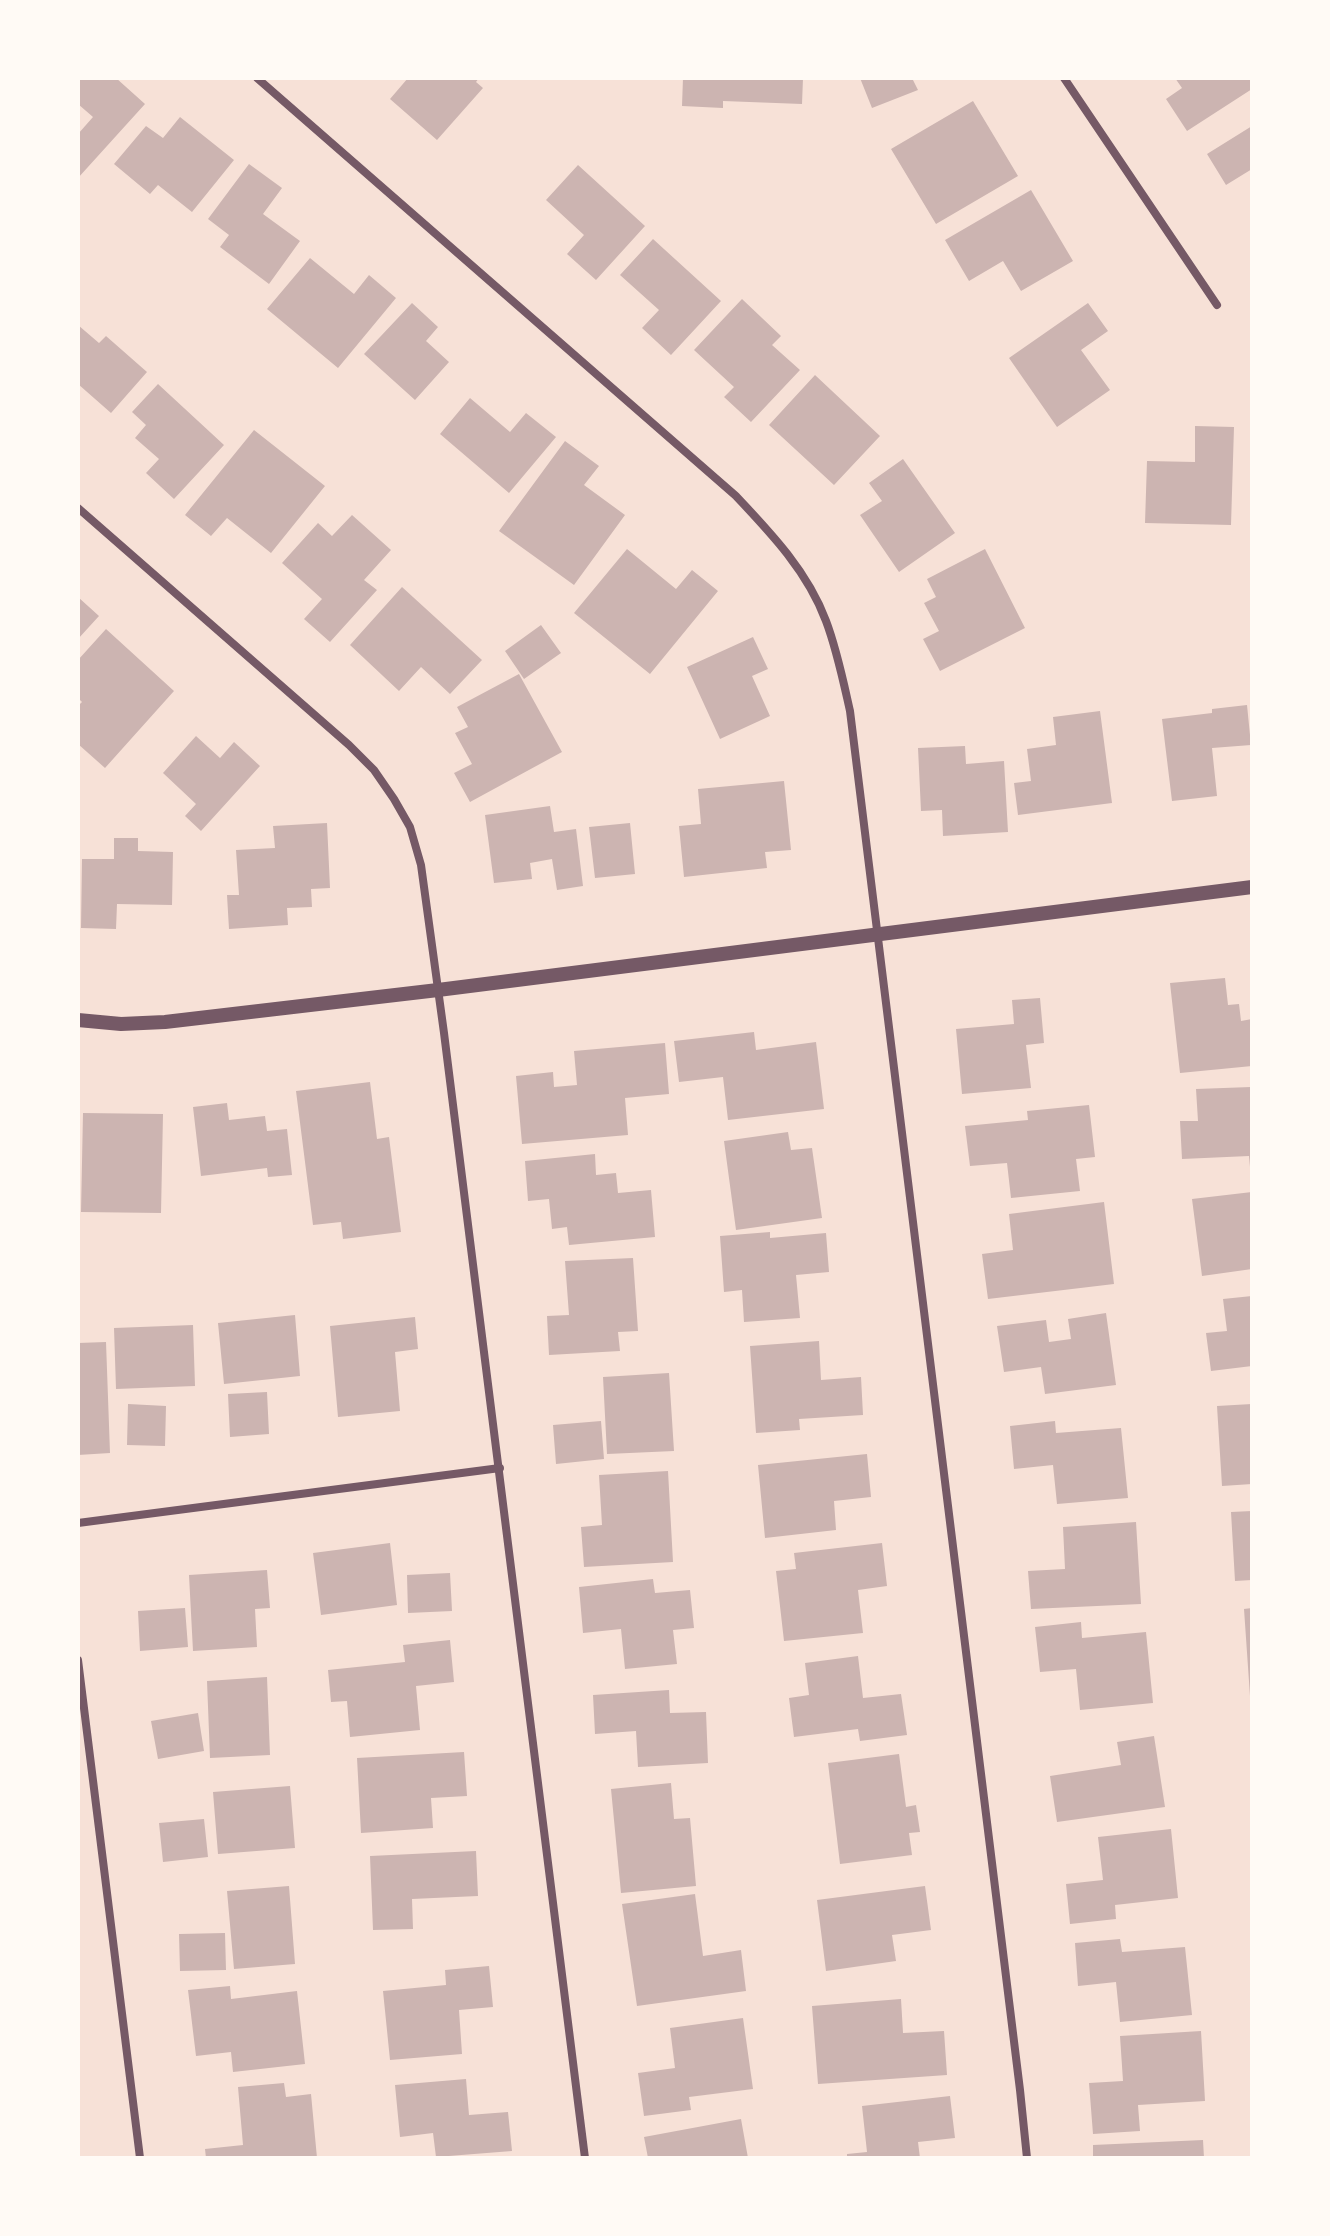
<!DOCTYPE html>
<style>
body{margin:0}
#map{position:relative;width:1330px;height:2236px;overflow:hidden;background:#f7e1d7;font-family:Cabin,sans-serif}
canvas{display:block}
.frame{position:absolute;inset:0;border:80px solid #fffaf5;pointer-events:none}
</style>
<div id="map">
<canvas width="1330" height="2236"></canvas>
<div class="frame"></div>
</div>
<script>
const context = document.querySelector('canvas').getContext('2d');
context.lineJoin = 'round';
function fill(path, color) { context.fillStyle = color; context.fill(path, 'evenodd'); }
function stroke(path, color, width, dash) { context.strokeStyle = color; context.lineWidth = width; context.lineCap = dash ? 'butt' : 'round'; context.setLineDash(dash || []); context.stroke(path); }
fill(new Path2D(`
 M78,78h38l29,26 -67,74v-44l15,-17 -15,-13z
 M408,78h71l-3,4 7,6 -46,52 -47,-41z
 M683,78h120l-1,26 -79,-3v7l-41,-2z
 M860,78h52l6,12 -46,18z
 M1175,78h77v11l-65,42 -21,-32 16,-11z
 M973,101l45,75 -82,48 -45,-75z
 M180,117l54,43 -42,52 -34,-27 -8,9 -36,-30 32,-38 17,12z
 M1252,126v43l-26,16 -19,-31z
 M249,164l33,24 -19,26 37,27 -31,43 -49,-37 9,-12 -21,-16z
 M578,165l67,61 -49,54 -29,-26 17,-19 -38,-35z
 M1031,190l42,71 -52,30 -18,-30 -34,20 -24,-41z
 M653,239l68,62 -50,54 -29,-27 17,-18 -39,-35z
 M310,258l44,36 15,-19 27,23 -58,70 -71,-59z
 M742,299l39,37 -9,9 28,25 -49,52 -27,-25 10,-10 -40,-37z
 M412,303l26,24 -12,14 23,21 -34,38 -51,-46z
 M1088,303l20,28 -27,19 29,40 -53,37 -48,-69z
 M78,325l21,18 7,-7 41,36 -36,41 -33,-29z
 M815,375l65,61 -46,49 -65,-60z
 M158,384l66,61 -50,54 -28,-26 13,-14 -24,-21 11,-13 -14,-13z
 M470,398l40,34 16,-19 30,24 -47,56 -69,-59z
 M1195,426l39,1 -3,98 -86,-2 2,-62 48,1z
 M254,430l71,56 -54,67 -44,-35 -16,18 -26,-21z
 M565,441l34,25 -15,19 41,30 -51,70 -75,-54z
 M903,459l52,74 -56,39 -39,-57 22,-14 -13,-18z
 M352,515l39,35 -27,30 13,10 -47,52 -26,-23 18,-20 -40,-36 36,-40 14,13z
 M627,549l49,40 16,-19 26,21 -68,83 -76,-61z
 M985,549l40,79 -85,43 -17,-32 16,-8 -15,-28 12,-6 -9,-18z
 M402,587l80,73 -32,34 -29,-27 -22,24 -49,-46z
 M78,597l21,19 -21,23z
 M541,625l20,28 -37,26 -19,-28z
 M106,629l68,62 -69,77 -27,-24v-38l4,-4 -4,-4v-38z
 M753,637l15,32 -16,7 18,40 -50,23 -33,-72z
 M519,674l43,78 -92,50 -16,-29 18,-9 -17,-31 13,-6 -11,-20z
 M1247,705l4,40 -39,3 5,48 -45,5 -10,-82 50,-6v-4z
 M1100,711l12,92 -94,12 -4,-32 17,-2 -4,-32 29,-4 -3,-28z
 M196,736l24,22 14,-16 26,24 -59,65 -16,-15 11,-12 -33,-31z
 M965,746l1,18 38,-3 4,71 -65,4 -1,-26 -21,1 -3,-63z
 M784,781l7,69 -26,2 2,16 -83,9 -5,-51 22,-2 -3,-35z
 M550,806l4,26 22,-3 7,57 -26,4 -5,-31 -22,4 2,16 -38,4 -9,-68z
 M327,823l3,65 -19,1 1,18 -25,1 1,17 -59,4 -2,-34h12l-3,-45 39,-2 -2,-22z
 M630,823l5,51 -40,4 -6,-51z
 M114,838h24v13l35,1 -1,53 -55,-1 -1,25 -35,-1 1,-69h32z
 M1225,978l3,27 11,-1 2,17 11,-2v47l-72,7 -10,-90z
 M1040,998l4,45 -18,2 5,43 -69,6 -6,-65 58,-5 -2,-24z
 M754,1032l2,18 60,-8 8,67 -96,11 -5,-43 -44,5 -5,-41z
 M665,1043l4,51 -44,4 3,37 -106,9 -6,-68 37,-4 1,15 23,-2 -3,-34z
 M370,1082l7,57 12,-2 12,95 -58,7 -2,-17 -28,3 -17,-134z
 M1251,1087l1,80h-2l-1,-11 -67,3 -2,-38h18l-2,-32z
 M227,1103l2,17 36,-4 2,15 20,-2 5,46 -24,2 -1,-9 -66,8 -8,-69z
 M1089,1105l6,52 -19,2 4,32 -69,7 -4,-35 -37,3 -5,-40 63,-6 -1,-9z
 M83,1113l80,1 -2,99 -80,-1z
 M788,1132l3,18 21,-2 10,70 -86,12 -12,-89z
 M595,1154l1,21 20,-2 2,20 33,-3 4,47 -86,8 -2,-18 -15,2 -3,-30 -21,2 -3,-40z
 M1252,1192v77l-50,7 -10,-77z
 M1104,1202l10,82 -126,15 -6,-45 31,-4 -4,-36z
 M770,1232v6l56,-5 3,39 -33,3 4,43 -56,4 -2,-32 -18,2 -4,-56z
 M633,1258l5,73 -20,1 2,19 -71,4 -2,-39 22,-1 -4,-54z
 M1252,1296v70l-41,5 -5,-38 21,-2 -4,-32z
 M1106,1313l10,72 -71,9 -4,-27 -37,5 -7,-46 49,-6 3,22 22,-3 -3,-20z
 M295,1315l5,61 -76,8 -6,-61z
 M415,1317l3,32 -23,3 5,59 -62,6 -8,-91z
 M193,1325l2,61 -79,3 -2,-61z
 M819,1341l2,39 40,-3 2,38 -64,4 1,11 -44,3 -6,-87z
 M106,1342l4,111 -32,2v-112z
 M669,1373l5,78 -67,3 -4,-77z
 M267,1392l2,42 -39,3 -2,-43z
 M128,1404l38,2 -1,40 -38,-1z
 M1252,1404v80l-30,2 -5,-80z
 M601,1421l3,38 -48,5 -3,-39z
 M1055,1421l1,12 65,-5 7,70 -71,6 -4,-39 -39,4 -4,-43z
 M867,1454l4,43 -37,4 2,29 -71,8 -7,-73z
 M668,1471l5,91 -89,5 -3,-40 21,-2 -3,-50z
 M1252,1511v69l-17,1 -4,-69z
 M1136,1522l5,82 -110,5 -3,-38 37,-2 -2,-42z
 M390,1543l7,62 -76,10 -8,-62z
 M882,1543l5,43 -29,4 5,43 -79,8 -8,-70 20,-2 -2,-16z
 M267,1570l3,38 -15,1 2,38 -64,4 -4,-76z
 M450,1573l2,38 -44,2 -1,-38z
 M653,1579l2,14 35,-3 4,38 -21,2 4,34 -52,5 -4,-40 -38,4 -4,-46z
 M185,1608l3,39 -48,4 -2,-40z
 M1252,1608v88h-2l-6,-87z
 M1081,1622l1,16 64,-6 7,71 -73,7 -4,-41 -36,3 -5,-45z
 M450,1640l4,42 -38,4 4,44 -70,7 -3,-36 -16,1 -3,-32 77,-8 -2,-17z
 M858,1656l5,42 38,-4 6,41 -47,6 -2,-12 -64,8 -5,-39 20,-3 -4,-32z
 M267,1677l3,78 -60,3 -3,-77z
 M669,1690l1,23 36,-1 2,51 -70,4 -2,-36 -41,3 -2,-39z
 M198,1713l6,38 -46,8 -7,-38z
 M1154,1736l11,71 -108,15 -7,-46 71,-11 -4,-23z
 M464,1752l3,44 -36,2 2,30 -72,5 -4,-75z
 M899,1754l7,53 10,-2 4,27 -11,1 3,22 -72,9 -12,-101z
 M671,1783l3,36 16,-1 6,68 -75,7 -10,-104z
 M290,1786l5,62 -77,6 -5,-62z
 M204,1819l4,38 -45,5 -4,-39z
 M1171,1829l7,69 -63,7 1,14 -46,5 -4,-40 37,-4 -5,-43z
 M476,1851l2,45 -66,3 1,30 -40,1 -3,-74z
 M289,1886l6,78 -61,5 -7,-78z
 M925,1886l6,44 -39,5 4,26 -70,10 -9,-71z
 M695,1894l8,62 38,-6 5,41 -109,15 -15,-102z
 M225,1933l1,37 -46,1 -1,-37z
 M1120,1939l2,13 63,-5 7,68 -72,7 -4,-40 -38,4 -3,-43z
 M489,1966l4,41 -34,3 3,44 -72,6 -7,-69 63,-6 -1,-15z
 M230,1986l1,13 66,-8 8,73 -72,8 -2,-20 -35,4 -8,-66z
 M901,1999l2,34 41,-2 3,44 -129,9 -6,-78z
 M743,2018l10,71 -64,8 2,13 -47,6 -6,-43 37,-5 -5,-40z
 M1201,2031l4,70 -67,4 2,26 -47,3 -4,-51 34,-2 -3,-45z
 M466,2079l3,36 39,-3 4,39 -76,6 -3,-24 -33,4 -5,-52z
 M284,2083l2,14 25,-3 6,64h-111l-1,-9 38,-4 -5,-58z
 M950,2096l5,42 -37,4 2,16h-73v-4l20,-2 -5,-46z
 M741,2119l7,39h-100l-4,-21z
 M1203,2140l1,18h-111v-13z`), '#ccb4b1');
stroke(new Path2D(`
 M257,78l479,418c35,37 72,76 90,125 11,29 17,59 24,90l170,1379 7,68
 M1064,78l153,227
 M78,508l271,237 25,25 20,29 16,28 11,38 23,168 141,1125
 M78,1523l422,-55
 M78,1660l62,498`), '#755966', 8);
stroke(new Path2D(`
 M78,1020l43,4 44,-2 273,-32 814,-103`), '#755966', 14);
</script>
